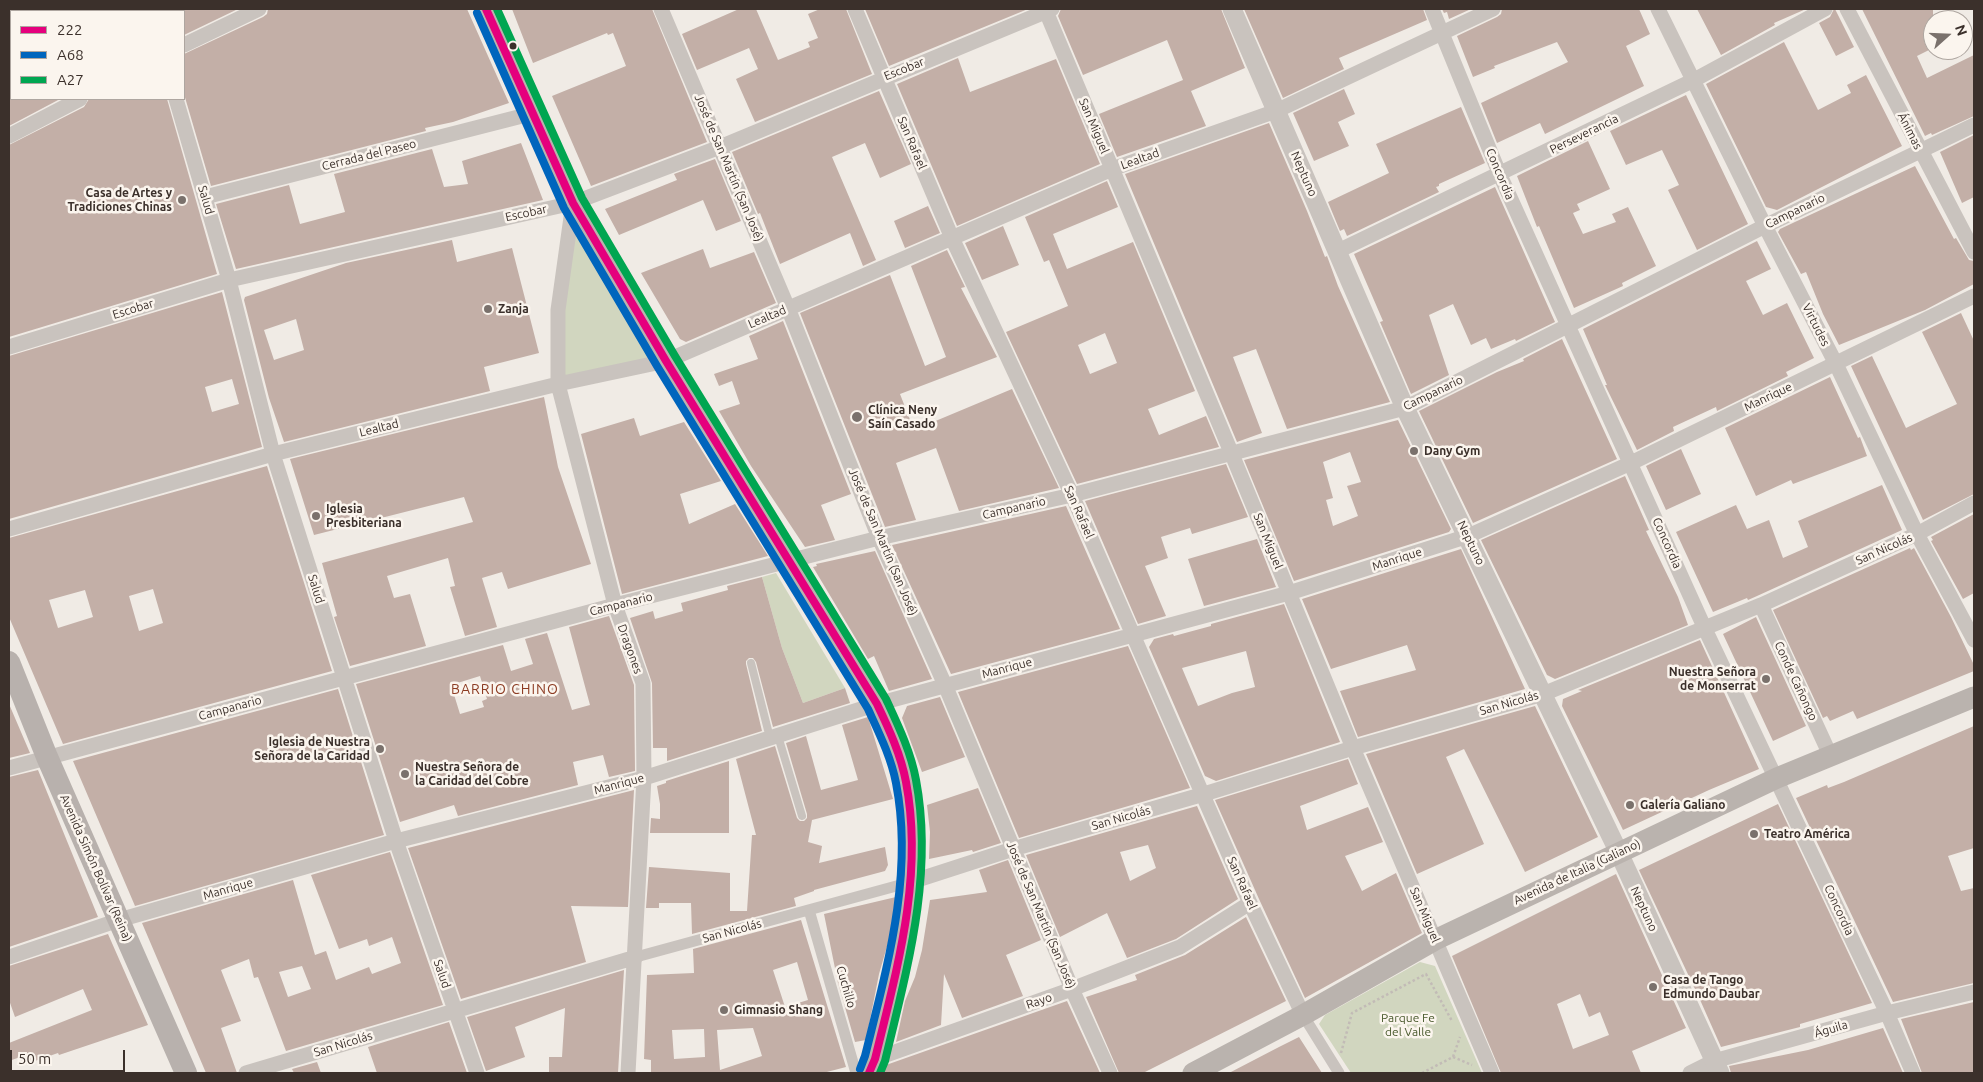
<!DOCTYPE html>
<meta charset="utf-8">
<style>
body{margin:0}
#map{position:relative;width:1983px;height:1082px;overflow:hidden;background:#f0ebe5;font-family:Ubuntu,sans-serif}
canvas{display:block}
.frame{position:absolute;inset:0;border:10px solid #3b302b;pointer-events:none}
.legend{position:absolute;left:10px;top:10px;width:175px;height:90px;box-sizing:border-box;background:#fbf5ee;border:1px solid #aea6a0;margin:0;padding:6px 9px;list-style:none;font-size:15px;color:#3b302b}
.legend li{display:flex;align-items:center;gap:10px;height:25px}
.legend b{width:25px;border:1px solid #aea6a0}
.north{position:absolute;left:1923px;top:10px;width:50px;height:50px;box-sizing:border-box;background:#fbf5ee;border:1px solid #aea6a0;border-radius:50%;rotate:70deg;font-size:14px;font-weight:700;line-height:20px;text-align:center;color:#3b302b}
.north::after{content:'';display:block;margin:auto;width:18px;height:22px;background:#7a716c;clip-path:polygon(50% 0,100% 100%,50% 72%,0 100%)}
.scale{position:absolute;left:10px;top:1050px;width:115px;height:22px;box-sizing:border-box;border:2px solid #3b302b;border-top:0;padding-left:6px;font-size:15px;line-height:18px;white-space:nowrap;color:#3b302b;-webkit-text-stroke:4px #fbf5ee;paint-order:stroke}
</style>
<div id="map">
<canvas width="1983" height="1082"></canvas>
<div class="frame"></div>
<ul class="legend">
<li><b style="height:6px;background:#e5007d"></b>222</li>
<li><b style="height:6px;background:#0065bd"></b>A68</li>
<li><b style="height:6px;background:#00a651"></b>A27</li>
</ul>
<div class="north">N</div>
<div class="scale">50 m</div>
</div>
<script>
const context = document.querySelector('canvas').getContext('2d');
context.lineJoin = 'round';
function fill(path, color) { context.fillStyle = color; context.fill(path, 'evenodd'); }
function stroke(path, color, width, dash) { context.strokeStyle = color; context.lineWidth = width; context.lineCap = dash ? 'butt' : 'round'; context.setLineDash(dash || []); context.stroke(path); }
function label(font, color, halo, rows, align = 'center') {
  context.font = font + ' Ubuntu,sans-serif'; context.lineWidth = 5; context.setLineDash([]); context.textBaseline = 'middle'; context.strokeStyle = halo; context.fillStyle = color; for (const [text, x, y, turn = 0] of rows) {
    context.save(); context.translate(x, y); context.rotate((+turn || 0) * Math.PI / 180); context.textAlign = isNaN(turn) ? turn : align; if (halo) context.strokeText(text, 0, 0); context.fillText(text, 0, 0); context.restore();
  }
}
fill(new Path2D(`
 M573,203l93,158 -108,23z
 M776,573l69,115 -42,15 -21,-55 -20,-71z
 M1420,962l15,4 47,107h-131l-32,-49 6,-9z`), '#d1d6bf');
fill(new Path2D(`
 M184,9h54l-54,26z
 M268,9h199l42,94 -56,19 -28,6 1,3 -215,55 -27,-92v-40l79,-37 4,-3z
 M512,9h140l55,133 -116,44 -39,-90 74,-30 -13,-33 -5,2 -1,-2 -74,30z
 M739,9h17l22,51 32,-13 -2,-5 10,-4 -10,-24 12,-5h26l26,65 -117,48 -19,-43 22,-10 -9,-21 -52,22 -15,-36z
 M865,9h163l-139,57z
 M1061,9h160l24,59 -54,23 15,35 -89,31 -18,-43 84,-34 -16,-40 -84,35 -25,-59z
 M1244,9h179l4,11 -88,38 5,11 -61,29z
 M1442,9h29l-22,10 -2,-7 -3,1z
 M1502,9h137l11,25 -24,12 18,40 -99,48 -5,-11 -43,20 -16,-40 87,-41 -11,-20 -63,24 1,2 -22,9 -16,-41 40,-19 4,-3z
 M1697,9h109l-32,14 1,2 -54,30z
 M1834,9h1l19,38 -18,9 -17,-33 11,-6z
 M1862,9h71v39l-16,8 10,22 47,-23v61l-42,19 -1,-2 -6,3z
 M1784,42l34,68 33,-17 -4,-8 19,-10 36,71 -125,64 -11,-3 -60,-123z
 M958,58l12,34 86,-33 44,105 -143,62 -60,-142z
 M1344,89l11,25 -17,8 11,24 -35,15 -21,-48z
 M879,91l32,73 -31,14 -15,-35 -33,14 44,103 -13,6 -13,-33 -70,31 -20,-51 -2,1 -26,-62z
 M1686,95l62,129 -51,26 -29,-60 11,-5 -17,-35 -36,15 -16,-34z
 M9,99h51l-51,27z
 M89,99h78l50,175 -208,63v-192l75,-38z
 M1461,107l24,56 -46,21v2l-3,1 3,5 -92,44 -3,-7 -4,2 -12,-29 61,-29 -13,-29z
 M1269,123l38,88 18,46 2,-1 11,30 52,116 -103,27 -31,-80 -23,8 29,76 -25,9 -112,-268z
 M1974,135v62l-12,6 -22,-51z
 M1588,141l22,48 -33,15 3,6 -7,3 10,21 33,-12 -4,-8 16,-7 28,59 -34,17 1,3 -49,22 -35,-82 -2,1 -20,-51z
 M521,143l22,57 -307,69 -20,-65 73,-19 11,39 45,-12 -11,-38 98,-25 12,38 24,-3 -6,-23z
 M715,159l26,62 -25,10 -13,-31 -84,35 -14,-26 72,-29 -3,-6z
 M1915,166l39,73 2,-1 13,22 5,1v23l-49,26 -86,35 -16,-31 -17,-42 -5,2 -23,-42 2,-3 32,-15z
 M1107,181l11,26 -65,27 14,35 66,-27 62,149 -47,18 11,26 47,-19 13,31 -142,37 -71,-152 62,-26 -19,-46 -5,2 -19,-45zM1105,333l12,30 -27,11 -12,-29z
 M1495,187l60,135 -39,19 -1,-2 -24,10 -5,-11 -15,7 -18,-41 -24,11 20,60 -38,19 -31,-72 3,-1 -29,-67z
 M928,206l12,27 -35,15 -11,-27z
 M1003,226l16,39 -37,15 -17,-37z
 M452,240l5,22 55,-14 27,105 -55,14 6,24 -206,51 -15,-44 -25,-98 1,-3 101,-34zM296,319l8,31 -30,10 -10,-30z
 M1757,241l14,28 -25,12 17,34 24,-12 27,55 -28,14 2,4 -71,35 -1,-4 -43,20 1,4 -37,19 -32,-65h2l-24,-56z
 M703,249l7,19 44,-16 22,51 -90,39 -6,-3 -39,-66z
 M947,250l18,37 -4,1 36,69 -97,37 14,36 98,-41 47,99 -100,23 -23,-63 -40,15 20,57 -31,7 -85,-214 90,-38 35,91 21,-9 -35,-91z
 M222,292l40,155 -253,72v-163zM232,379l7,25 -27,8 -7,-25z
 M1961,313l13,28v153l-51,26 -72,-154 21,-10 34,72 21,-10 30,-14 -35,-72z
 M783,321l68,173 -30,11 14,35 -30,7 -54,-81 -32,-55 21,-7 -8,-23 -13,5 -5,-12 44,-15 -9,-23z
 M1562,339l55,120 -144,64 -54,-112 78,-39 27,-11 -1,-2z
 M1830,377l28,61 2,-1 7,19 -74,28 -2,-4 -35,16 -31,-68z
 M544,397l14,70 33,97 -83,25 -6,-17 -20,6 15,49 -32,9 -15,-49 5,-1 -7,-28 -61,18 7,22 16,-4 16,52 -76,20 -16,-49 3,-1 -15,-53 151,-41 -9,-25 -150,38 -24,-76z
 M634,418l6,18 44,-14 37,59 -41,13 9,30 46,-20 33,52 -146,38 -41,-160z
 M1398,420l53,109 -2,3 -155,49 -50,-121zM1350,452l11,30 -14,4 11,30 -25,10 -7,-26 7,-2 -10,-36z
 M1681,449l20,45 -35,16 -20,-44z
 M1226,464l22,53 -56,17 -2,-6 -29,9 7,21 -23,8 21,50 -28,8 -53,-123z
 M267,466l65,205 -269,73 -54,-127v-79zM153,589l10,34 -24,8 -10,-35zM85,590l8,27 -35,11 -9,-28z
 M1625,476l24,54 -3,1 32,66 10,28 -133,54 -8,-4 -66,-135z
 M1882,485l20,45 -145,66 -9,4 -1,-2 -34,14 -37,-80 60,-27 11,24 22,-9 14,38 25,-11 -10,-26z
 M1066,506l54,123 -169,45 -59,-129z
 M1974,514v79l-11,6 -32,-58 2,-1 -2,-3z
 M1257,539l19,48 -72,19 -16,-47z
 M1910,548l1,2 3,-2 37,69 23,48v6l-117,48 -4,-8 -23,10 -3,-5 -4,2 -50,-108z
 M1461,549l64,140 -167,48 -18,-46 76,-21 -9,-25 -76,24 -29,-70z
 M875,551l57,128 -43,12 -15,-35 -6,3 -55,-92 4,-1 -1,-2z
 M762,577l20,71 21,55 42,-15 5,15 -77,24 -17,-65 -3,-4h-4l-3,3v3l16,67 -95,30v-13h-14l-1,-65 -22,-65 23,-7 2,8 28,-8 -2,-8 47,-13 -1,-4z
 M1284,604l56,138 -124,39 -11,-5 -56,-129 5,-8 19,-5 1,2 37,-10v-2zM1246,651l9,36 -23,6 -34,13 -16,-38z
 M609,616l25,69 1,86 -26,6 -6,-22 -30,7 5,23 -120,31 -4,-11 -54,17 -44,-138 147,-39 8,26 22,-7 -8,-25 22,-6 25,77 18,-5 -21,-78zM480,676l7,23 -5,2 2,6 -24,7 -9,-29z
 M1756,617l50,109 -33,15 -50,-107z
 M1700,640l59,129 -50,21 -86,40 -61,-124 1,-7 19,-8 -4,-1z
 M1128,646l62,142 -171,50 -61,-146z
 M338,689l46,146 -249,71 -62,-145z
 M940,697l25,60 -43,15 -20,-54 5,-12z
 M9,704l21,49 -21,5z
 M1535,706l63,131 -73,35 -61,-123 -18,8 38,87 -67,30 -51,-120z
 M868,717l25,82 -81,21 -4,22 14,4 -3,17 66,-16 3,18 -3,6 -71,19v1l-20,7 2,8 -104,28 -1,-31h-32v5h-13l3,-41 81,6v38h17l5,-76h4l-20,-76 39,-13 22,72 3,3h4l3,-3v-4l-21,-71 20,-7 15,54 37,-10 -16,-55z
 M1974,726v122l-26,8 13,35 13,-3v95l-81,19 -97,-204 31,-13 1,3 16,-6z
 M1348,759l10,25 -58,22 7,24 61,-23 15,35 -38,14 17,35 34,-18 26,60 -117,65 -46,-99 -44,-99z
 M729,761v72h-79l1,-15 9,1v-15l-3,-18 9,-3v-2z
 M38,770l60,147 -89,30v-170z
 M978,788l23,55 -28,9 -1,-2 -43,9 1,-27 -3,-27z
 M634,790l-6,117 -57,-1 15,56 -125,37 -53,-151z
 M1778,804l94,199 -72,21v3l-79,20 -20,-45 -62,-132z
 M1197,806l41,93 -62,40 -49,19 -20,-45 -47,24 -34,-82zM1148,845l8,23 -26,13 -10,-29z
 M390,852l53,153 -157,46 -28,-74 -4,1 -5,-19 -28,11 20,51 -20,7 16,45h-31l-64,-150 151,-43 22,75 11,-4 10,29 33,-13 3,7 29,-11 -9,-26 -23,9 -2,-7 -28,10 -28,-74zM302,966l9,23 -23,8 -9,-25z
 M1008,860l33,80 -35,15 17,41 -61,22 -18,-44 -3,51 -45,17 9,-41 10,-24 7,-27 8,-50 57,-8 -8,-22z
 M1616,874l70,154 -54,23 9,22h-140l-49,-117zM1580,994l9,23 11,-5 9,23 -36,14 -16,-45z
 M896,897l-6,39 -11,38 -13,66 -11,2 -17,-59 -14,-69z
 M1246,917l40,84 -143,72h-24l-33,-76 51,-17 -2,-5 50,-20z
 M801,920l45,147 -23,6h-172v-13l-7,-1 3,-84 47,-2 -1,-24zM797,962l11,38 -23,7 -12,-37zM753,1028l9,28 -42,14 -3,-40zM704,1029l1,28 -31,2 -2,-29z
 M108,934l40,91 -89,30 -1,-2 -32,11 -3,-8 -14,5v-18l83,-33 -9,-21 -68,28 -6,-17v-34z
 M624,970l-6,103h-69v-16h13l3,-49 -50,19 10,30 -39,14 -19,-54z
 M1067,1001l33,72h-218l4,-8z
 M1974,1002v71h-52l-21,-54z
 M449,1022l18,51h-90l-9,-26z
 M1883,1028l20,45h-172l-2,-7 79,-16z
 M1299,1037l23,36h-93l50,-26z
 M317,1062l4,11h-27l-2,-4z`), '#c3afa7');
stroke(new Path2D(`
 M1341,1053l11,-40 74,-39 26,47
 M1453,1057l19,8
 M1422,1073l31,-16 7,-20`), '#c2bbb6', 2.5, [2.5, 2.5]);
stroke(new Path2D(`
 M751,663l19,75
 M778,736l24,80`), '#c9c3be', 8);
stroke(new Path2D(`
 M809,910l47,163
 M636,957l275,-75
 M1303,1015l36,58`), '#c9c3be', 11);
stroke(new Path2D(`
 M150,9l1,2
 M661,9l127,299 91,230 66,147 127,304 38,84
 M855,9l97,229 120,257 178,408 53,112
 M1045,9l186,443 122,296 139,325
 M1432,9l68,166 205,454 182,384 26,60
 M1658,9l107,217 71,138 81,170 57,106
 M1847,9l127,243
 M184,45l75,-36
 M176,99l53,181 44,174 123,387 81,232
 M9,136l71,-37
 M205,197l329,-84
 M573,203l-15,107v74l57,221 28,78 1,95 -16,295
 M1338,251l356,-171 131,-71
 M9,347l220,-67 344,-77 147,-56 332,-138
 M9,529l264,-75 285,-70 108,-23 446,-192 164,-58 217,-102
 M1761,605l70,152
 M9,768l606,-163 264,-67 193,-43 333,-87 360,-182 209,-101
 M911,882l102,-33 191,-55 149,-46 190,-54 218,-89 156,-71 57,-31
 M9,957l110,-37 277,-79 248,-63 233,-74 412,-111 179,-57 163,-73 343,-167
 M875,1059l197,-70 108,-42 70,-44
 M246,1073l390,-116
 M1690,1073l24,-12 173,-48 87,-21`), '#c9c3be', 15);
stroke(new Path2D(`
 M1232,9l173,399 214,445 101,220`), '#c9c3be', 19);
stroke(new Path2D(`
 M486,9l87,194 93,158 211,343c12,25 23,50 29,78 19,93 -10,187 -31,277l-6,14
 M1193,1073l110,-58 132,-75 342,-162 197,-81`), '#bab3ae', 21);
stroke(new Path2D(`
 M9,662l38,95 139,316`), '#b8b1ad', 22);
stroke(new Path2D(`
 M486,9l87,194 93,158 211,343c12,25 24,51 29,78 18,94 -9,187 -31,277l-6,14`), '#e5007d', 8);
stroke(new Path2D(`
 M477,13l87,195 93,158 211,343c11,24 23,48 28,74 18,92 -9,184 -31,273l-5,13`), '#0065bd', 8);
stroke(new Path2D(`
 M497,9l85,189 93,158 211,343c12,26 25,53 30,81 18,95 -9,189 -31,281l-5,12`), '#00a651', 8);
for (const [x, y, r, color] of [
 [513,46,4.5,"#3b302b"],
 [182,200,5,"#7a716c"],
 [488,309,5,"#7a716c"],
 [857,417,6,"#7a716c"],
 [1414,451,5,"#7a716c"],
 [316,516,5,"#7a716c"],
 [1766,679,5,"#7a716c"],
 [380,749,5,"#7a716c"],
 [405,774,5,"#7a716c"],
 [1630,805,5,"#7a716c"],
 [1754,834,5,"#7a716c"],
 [1653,987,5,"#7a716c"],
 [724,1010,5,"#7a716c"]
]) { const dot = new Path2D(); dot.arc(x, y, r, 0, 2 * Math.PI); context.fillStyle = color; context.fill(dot); stroke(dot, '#fbf5ee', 2); }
label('12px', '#3b302b', '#fbf5ee', [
 ["Escobar",904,69,-22],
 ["San Miguel",1094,126,67],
 ["Ánimas",1910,131,63],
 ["Perseverancia",1584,134,-26],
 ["San Rafael",912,143,67],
 ["Cerrada del Paseo",369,155,-14],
 ["Lealtad",1140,159,-20],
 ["José de San Martín (San José)",729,168,67],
 ["Neptuno",1304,174,66],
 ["Concordia",1500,174,67],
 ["Salud",206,200,74],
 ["Campanario",1795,211,-26],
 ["Escobar",526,213,-12],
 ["Escobar",133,309,-17],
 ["Lealtad",767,317,-23],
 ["Virtudes",1816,325,63],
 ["Campanario",1433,393,-26],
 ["Manrique",1768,397,-26],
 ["Lealtad",379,428,-14],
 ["Campanario",1014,508,-13],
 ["San Rafael",1079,512,66],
 ["San Miguel",1268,541,68],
 ["José de San Martín (San José)",883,542,67],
 ["Neptuno",1471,543,64],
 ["Concordia",1667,543,66],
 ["San Nicolás",1884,549,-24],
 ["Manrique",1397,559,-18],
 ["Salud",316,589,73],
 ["Campanario",621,604,-14],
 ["Dragones",630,649,70],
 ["Manrique",1007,668,-15],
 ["Conde Cañongo",1796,681,65],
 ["San Nicolás",1509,703,-16],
 ["Campanario",230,708,-15],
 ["Manrique",619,784,-15],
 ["San Nicolás",1121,818,-16],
 ["Avenida Simón Bolívar (Reina)",96,868,66],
 ["Avenida de Italia (Galiano)",1577,872,-25],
 ["San Rafael",1242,883,66],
 ["Manrique",228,889,-16],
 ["Neptuno",1644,909,65],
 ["Concordia",1839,910,65],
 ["José de San Martín (San José)",1041,915,67],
 ["San Miguel",1425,915,67],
 ["San Nicolás",732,931,-15],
 ["Salud",442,974,71],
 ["Cuchillo",846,987,74],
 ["Rayo",1039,1001,-19],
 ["Águila",1831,1029,-16],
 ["San Nicolás",343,1044,-17]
]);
label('bold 12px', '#3b302b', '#fbf5ee', [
 ["Casa de Artes y",172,193,"right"],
 ["Tradiciones Chinas",172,207,"right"],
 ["Zanja",498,309],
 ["Clínica Neny",868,410],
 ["Saín Casado",868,424],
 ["Dany Gym",1424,451],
 ["Iglesia",326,509],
 ["Presbiteriana",326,523],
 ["Nuestra Señora",1756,672,"right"],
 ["de Monserrat",1756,686,"right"],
 ["Iglesia de Nuestra",370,742,"right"],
 ["Señora de la Caridad",370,756,"right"],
 ["Nuestra Señora de",415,767],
 ["la Caridad del Cobre",415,781],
 ["Galería Galiano",1640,805],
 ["Teatro América",1764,834],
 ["Casa de Tango",1663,980],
 ["Edmundo Daubar",1663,994],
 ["Gimnasio Shang",734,1010]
], 'left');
label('12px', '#4a5a2e', '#fbf5ee', [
 ["Parque Fe",1408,1018],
 ["del Valle",1408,1032]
]);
context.letterSpacing = '1px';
label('14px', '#8c3b22', '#fbf5ee', [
 ["BARRIO CHINO",505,689]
]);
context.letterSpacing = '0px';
</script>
